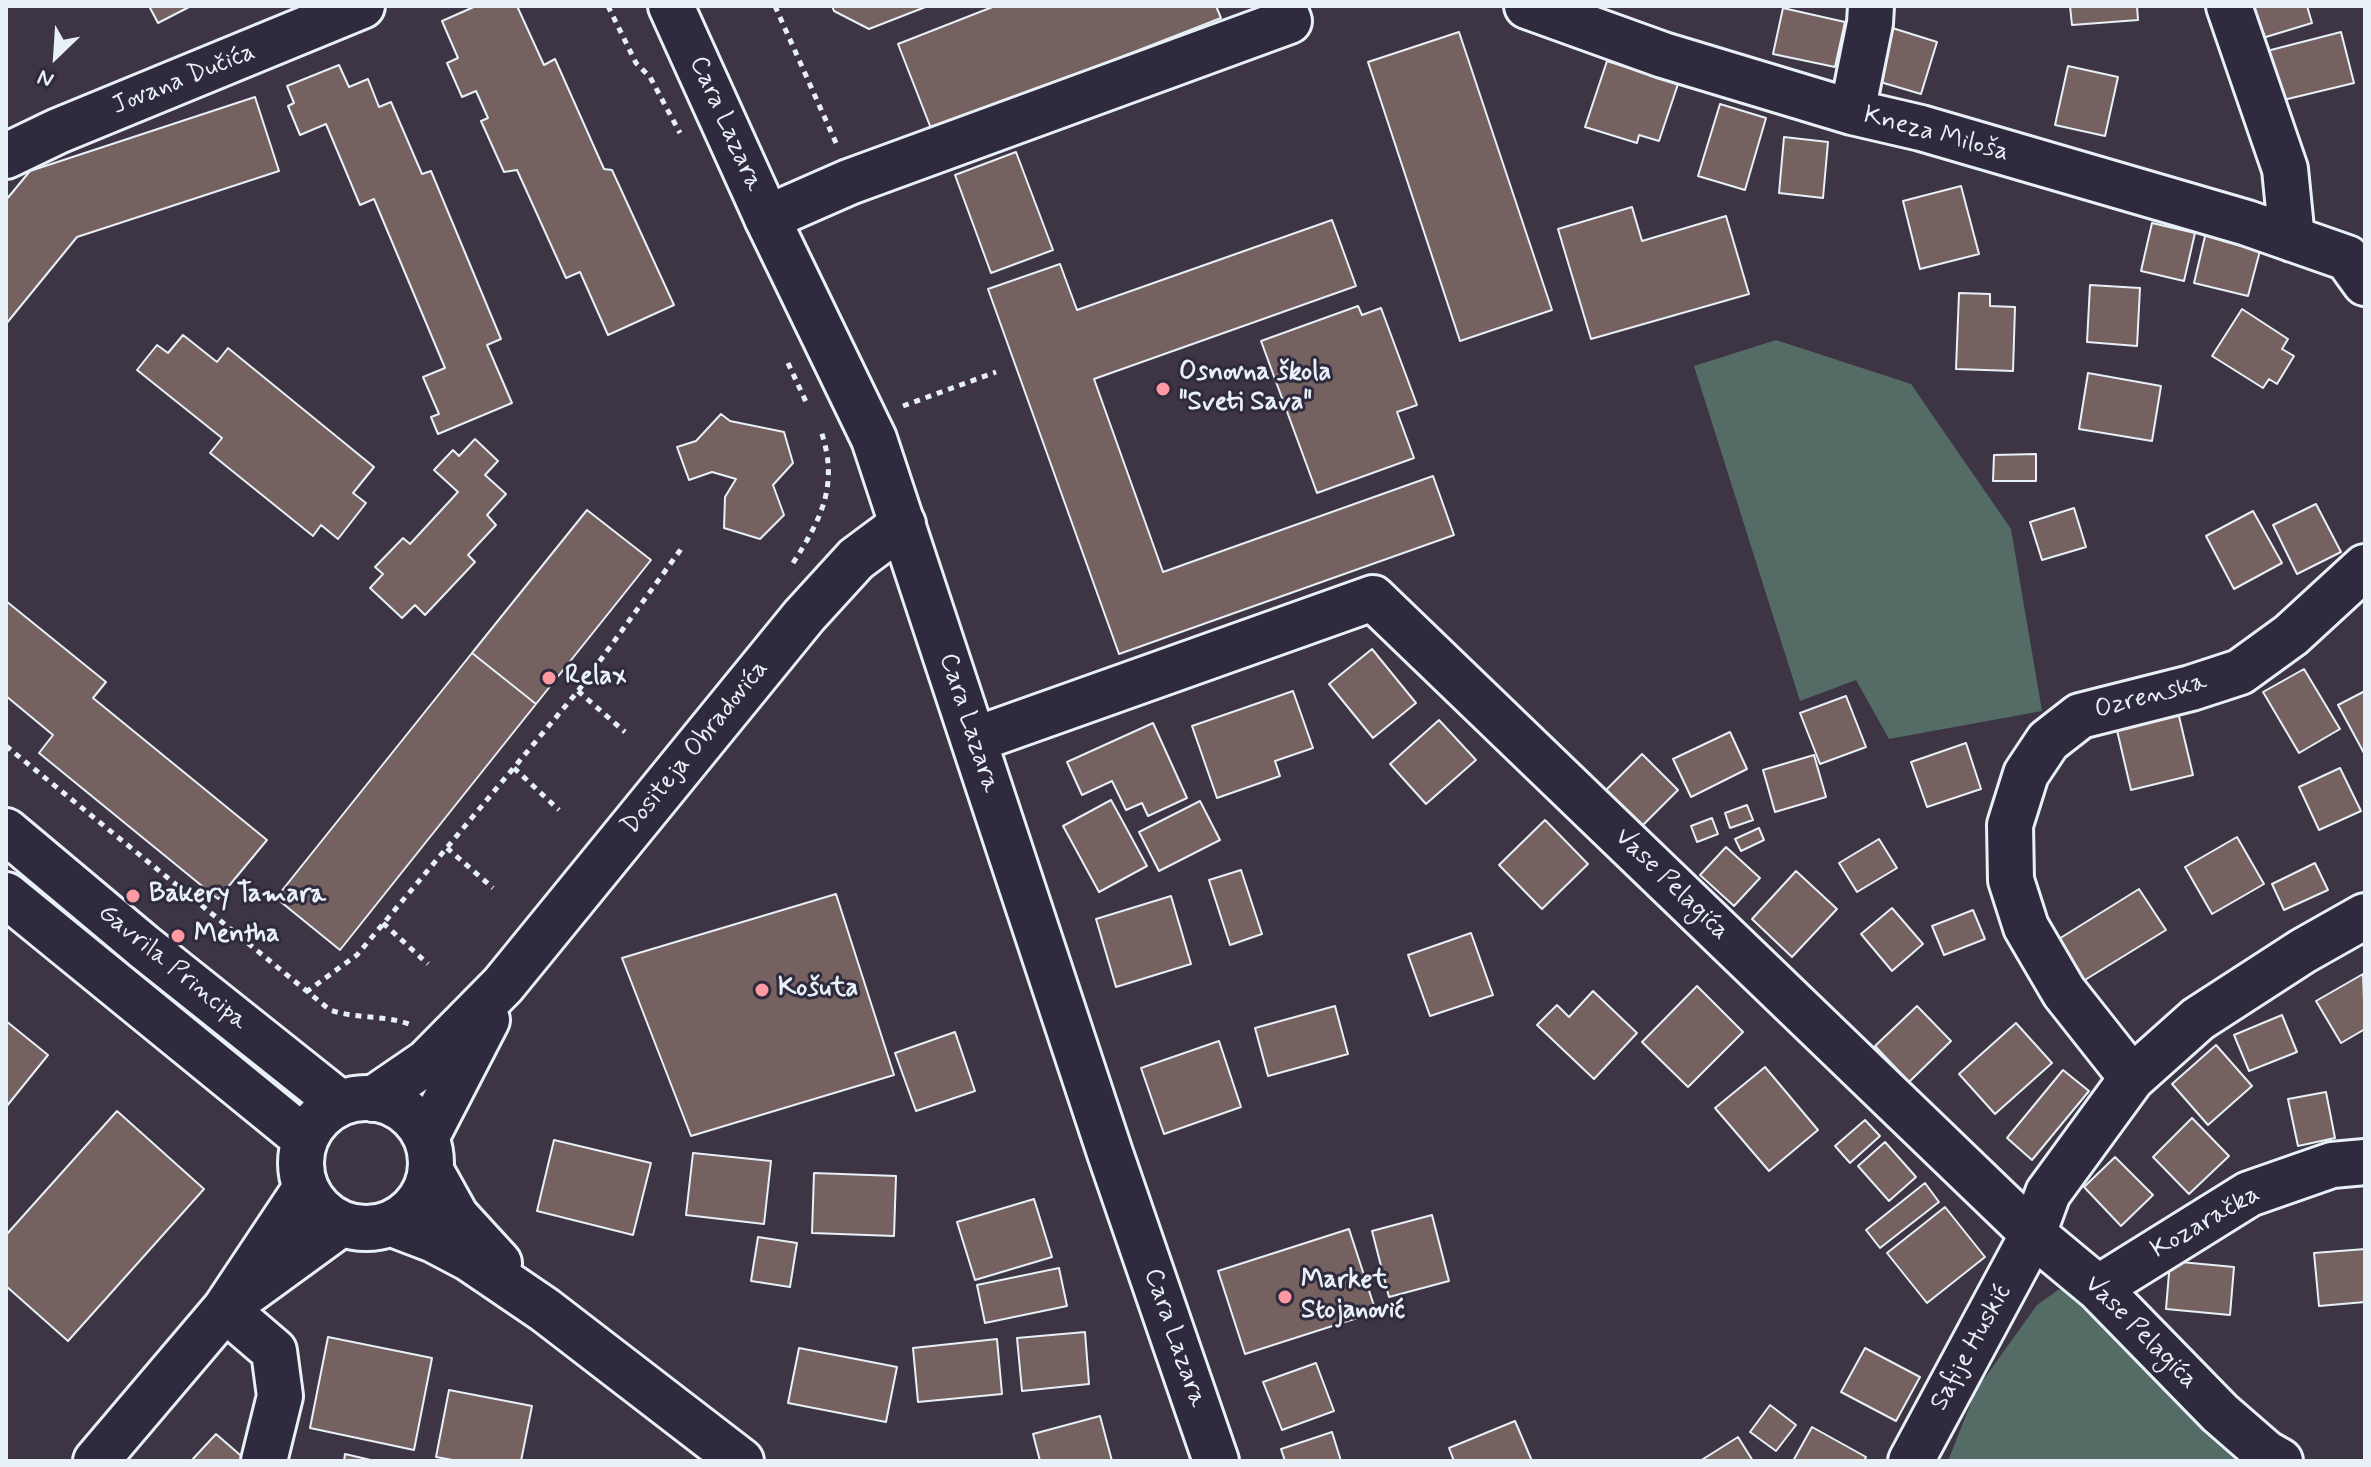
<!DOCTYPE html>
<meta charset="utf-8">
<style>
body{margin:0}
#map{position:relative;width:2371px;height:1467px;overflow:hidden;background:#3d3544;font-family:Mynerve,sans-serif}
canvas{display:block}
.frame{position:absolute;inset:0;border:8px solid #e8f1f8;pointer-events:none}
.north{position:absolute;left:16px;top:16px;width:80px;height:80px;-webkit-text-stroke:6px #2f2a3d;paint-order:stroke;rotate:205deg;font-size:22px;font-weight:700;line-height:32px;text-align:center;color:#e8f1f8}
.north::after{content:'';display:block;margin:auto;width:28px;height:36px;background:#e8f1f8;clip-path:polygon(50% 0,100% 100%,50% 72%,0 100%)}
</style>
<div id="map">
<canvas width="2371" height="1467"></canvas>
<div class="frame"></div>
<div class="north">N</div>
</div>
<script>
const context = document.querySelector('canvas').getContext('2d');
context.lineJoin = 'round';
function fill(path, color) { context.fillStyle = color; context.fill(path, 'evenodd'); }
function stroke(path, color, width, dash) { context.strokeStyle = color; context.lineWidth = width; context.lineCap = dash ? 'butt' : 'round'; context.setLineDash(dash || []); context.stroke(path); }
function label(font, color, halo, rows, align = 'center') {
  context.font = font + ' Mynerve,sans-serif'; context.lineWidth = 6; context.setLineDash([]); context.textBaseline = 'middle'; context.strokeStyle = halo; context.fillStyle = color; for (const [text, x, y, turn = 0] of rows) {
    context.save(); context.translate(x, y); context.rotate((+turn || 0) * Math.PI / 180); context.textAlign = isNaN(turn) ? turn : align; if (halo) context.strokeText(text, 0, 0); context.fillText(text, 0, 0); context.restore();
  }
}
fill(new Path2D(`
 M1776,340l135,44 100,145 31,182 -153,28 -33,-59 -56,21 -106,-335z
 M2071,1289l178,172h-301l28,-71 61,-85 21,-15z`), '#546b66');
const building = new Path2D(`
 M149,6h42l-33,17z
 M476,6h41l27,59 11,-6 49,110 8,1 62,135 -66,30 -28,-63 -14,6 -49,-108 -13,2 -23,-51 7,-3 -12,-27 -14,6 -15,-34 11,-5 -16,-37z
 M832,6h96l-59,23 -35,-18z
 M995,6h221l5,12 -289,113 -34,-87z
 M2070,6h67l1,14 -66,5z
 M2246,6h61l5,17 -56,17z
 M1783,8l62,14 -10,45 -62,-13z
 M1886,26l51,16 -16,52 -51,-15z
 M1459,32l93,278 -92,31 -92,-279z
 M2341,32l13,51 -79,19 -12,-50z
 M1607,61l71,23 -19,57 -20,-6 -2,8 -52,-16z
 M339,65l10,22 19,-8 11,28 12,-5 31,72 9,-3 70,168 -14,6 25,58 -74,31 -7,-17 8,-3 -16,-37 22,-9 -71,-169 -14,6 -34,-81 -26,11 -12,-29 6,-3 -7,-17z
 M2068,66l50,11 -13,59 -50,-11z
 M255,97l24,74 -202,66 -71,87v-124l24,-29z
 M1720,104l46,14 -21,72 -47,-14z
 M1784,137l44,5 -5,56 -44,-5z
 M1016,152l37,98 -62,23 -36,-98z
 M1961,186l18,68 -59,15 -17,-68z
 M1632,207l10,34 84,-25 23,78 -158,45 -33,-110z
 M1332,220l24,66 -262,93 69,193 270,-96 21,59 -335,119 -131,-365 72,-25 17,46z
 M2152,223l43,10 -11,48 -43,-10z
 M2206,232l55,15 -13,49 -54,-13z
 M2090,285l50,3 -3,58 -50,-4z
 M1959,293l31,1v12l25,1 -2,64 -57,-2z
 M1358,306l4,9 19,-7 36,97 -20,7 17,46 -97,35 -56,-152z
 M2242,309l46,30 -6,10 12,7 -17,28 -8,-5 -6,9 -51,-32z
 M183,335l34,27 11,-14 146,119 -21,26 13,10 -28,36 -17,-14 -8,11 -103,-83 12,-15 -85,-68 20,-25 11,8z
 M2088,373l73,13 -9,55 -73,-12z
 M721,414l9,7 54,11 9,31 -20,22 11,30 -24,24 -36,-11 1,-31 11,-18 -24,-7 -23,8 -12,-33 19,-6z
 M475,439l23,22 -13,14 21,19 -19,21 9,10 -28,30 7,7 -50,53 -10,-10 -13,13 -32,-30 13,-14 -8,-7 28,-29 7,6 48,-52 -24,-22 19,-20 6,6z
 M2036,454v27h-43l1,-26z
 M2316,504l25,48 -44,22 -24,-49z
 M2074,508l12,39 -44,13 -12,-38z
 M587,510l64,50 -115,144 -64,-51z
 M2253,511l29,52 -48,26 -28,-53z
 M6,601l100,81 -13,16 174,142 -49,59 -179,-146 14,-18 -47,-39z
 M1372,649l44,54 -43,35 -44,-54z
 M472,653l64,51 -196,246 -64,-52z
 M2304,669l36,60 -41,24 -36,-61z
 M1293,691l20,57 -38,13 5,15 -63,22 -25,-72z
 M2365,691v64l-27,-50z
 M1846,696l20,51 -46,17 -20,-51z
 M2178,712l15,63 -62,15 -15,-64z
 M1439,720l37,40 -50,44 -36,-40z
 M1153,723l34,75 -39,18 -6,-13 -16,7 -14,-29 -30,14 -15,-33z
 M1730,732l17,37 -56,28 -18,-38z
 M1966,743l15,46 -54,18 -16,-45z
 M1642,754l36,36 -38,38 -36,-36z
 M1814,755l12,42 -51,15 -12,-42z
 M2340,768l21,43 -42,19 -20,-43z
 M1111,800l36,66 -48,26 -36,-66z
 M1200,801l20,39 -61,31 -20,-39z
 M1747,805l6,15 -23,8 -5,-15z
 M1712,818l6,16 -21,8 -6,-16z
 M1545,820l43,44 -46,45 -43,-44z
 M1759,828l5,12 -23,11 -6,-12z
 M2237,837l27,47 -52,30 -27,-47z
 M1879,839l18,29 -40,24 -18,-29z
 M1726,847l34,31 -26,28 -34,-31z
 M2315,863l13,27 -44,20 -12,-26z
 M1241,870l21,64 -32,11 -21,-65z
 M1796,871l41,38 -45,48 -40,-38z
 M2139,889l27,41 -86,53 -26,-41z
 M836,894l58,181 -203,61 -69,-178z
 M1171,896l20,68 -75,23 -20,-68z
 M1892,908l31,36 -31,27 -31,-37z
 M1973,910l12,29 -41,16 -12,-29z
 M1471,933l22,62 -63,21 -22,-61z
 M2363,974l2,55 -24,14 -25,-42z
 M1697,986l46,46 -55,55 -46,-45z
 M1593,991l44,42 -43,46 -57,-54 20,-20 12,12z
 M1335,1006l13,48 -80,22 -13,-48z
 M1917,1006l34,35 -42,41 -34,-36z
 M2282,1015l15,37 -48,19 -15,-36z
 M6,1021l42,34 -42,52z
 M2016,1023l36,40 -57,51 -36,-40z
 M955,1032l20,59 -59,20 -21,-58z
 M1219,1041l22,66 -77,27 -23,-66z
 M2216,1045l36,41 -44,39 -36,-41z
 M1765,1067l53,63 -49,41 -54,-63z
 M2063,1070l26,21 -57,69 -25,-22z
 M2326,1092l9,46 -37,8 -10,-47z
 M117,1111l87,78 -136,152 -62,-55v-51z
 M2192,1118l37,38 -40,38 -36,-37z
 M1865,1120l15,16 -30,27 -15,-17z
 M554,1140l97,23 -18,72 -96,-24z
 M1885,1142l31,35 -27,24 -31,-35z
 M693,1153l78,8 -7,63 -78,-9z
 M2115,1157l38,38 -32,31 -37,-39z
 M814,1173l82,3 -2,60 -82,-3z
 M1925,1183l14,19 -59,46 -14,-18z
 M1034,1199l18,58 -77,23 -18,-58z
 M1945,1207l40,50 -58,46 -40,-50z
 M1432,1215l17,66 -60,16 -17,-66z
 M1349,1229l27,83 -131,42 -27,-83z
 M758,1237l39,6 -7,44 -39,-6z
 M2365,1249v53l-46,4 -5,-53z
 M2170,1261l64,6 -4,48 -64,-6z
 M1059,1268l8,38 -82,17 -8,-38z
 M1085,1332l4,52 -67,7 -5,-53z
 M328,1337l104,21 -18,92 -104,-22z
 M997,1339l5,55 -84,8 -5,-54z
 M799,1348l98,19 -11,55 -98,-19z
 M1865,1348l55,29 -24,44 -55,-29z
 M1316,1363l18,48 -52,19 -19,-48z
 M449,1390l83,16 -11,55h-63l-22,-4z
 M1770,1405l26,20 -20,26 -26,-19z
 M1100,1416l12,45h-72l-7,-27z
 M1515,1421l17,40h-78l-5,-13z
 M1812,1427l54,30 -2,4h-71z
 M1332,1432l9,29h-56l-4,-12z
 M216,1434l31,27h-56z
 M1738,1437l15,24h-53z
 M345,1454l30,7h-31z`);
fill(building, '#746160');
stroke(building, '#e8f1f8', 2);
const minor = new Path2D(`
 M1527,6l136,49 189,57 69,16 326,95 100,35 18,25
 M2229,6l56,163 7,70
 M1852,112l18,-89 1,-17
 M6,156l52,-25 304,-125
 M767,218l82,-36 440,-161 -6,-15
 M974,740l399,-142 660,636 65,54 122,125 46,40 14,8
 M6,831l137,115 197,157
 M6,895l299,244
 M2132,1078l-68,-86 -38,-65 -15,-47 -1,-55 16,-51 22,-33 32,-25 111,-28 49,-16 51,-37 74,-68
 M301 1163a65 65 0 1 1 130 0a65 65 0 1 1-130 0Z
 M373,1099l54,-37 76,-77 301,-369 52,-57 47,-35
 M426,1138l61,-118
 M431,1171l25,45 43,47
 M392,1224l42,16 36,19 75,51 196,151
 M2098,1288l151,-94 83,-29 33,-3
 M249,1291l92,-67
 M225,1309l49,42 6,45 -16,65
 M96,1461l129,-152 80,-120
 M1911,1461l122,-227 15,-41 84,-115 66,-59 105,-68 62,-35`);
const major = new Path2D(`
 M671,6l96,212 107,221 236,714 106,308`);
stroke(minor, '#e8f1f8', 50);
stroke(major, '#e8f1f8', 50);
stroke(new Path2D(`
 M608,6l28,57 14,14 30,56
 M775,6l61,137
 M788,363l19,41
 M903,406l93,-34
 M793,563c29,-45 46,-79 28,-132
 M578,691l47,41
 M6,746l324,264c26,9 54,5 79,14
 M514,768l45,42
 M447,848l46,40
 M383,923l45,41
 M306,992l51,-37 221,-264 106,-146`), '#e8f1f8', 5, [6, 6]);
stroke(minor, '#2f2a3d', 44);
stroke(major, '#2f2a3d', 44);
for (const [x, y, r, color] of [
 [1163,389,8,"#ff9aa2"],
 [549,678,8,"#ff9aa2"],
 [133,896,8,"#ff9aa2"],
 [178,936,8,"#ff9aa2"],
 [762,990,8,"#ff9aa2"],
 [1285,1297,8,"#ff9aa2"]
]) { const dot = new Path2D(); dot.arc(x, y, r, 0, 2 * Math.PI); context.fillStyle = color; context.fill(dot); stroke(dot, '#2f2a3d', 3); }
label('26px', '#e8f1f8', '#2f2a3d', [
 ["Jovana Dučića",184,80,-22],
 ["Cara Lazara",725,124,66],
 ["Kneza Miloša",1936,135,15],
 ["Ozrenska",2151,697,-15],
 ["Cara Lazara",968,723,72],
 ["Dositeja Obradovića",696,748,-51],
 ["Vase Pelagića",1671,885,44],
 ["Gavrila Principa",172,968,39],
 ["Kozaračka",2206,1223,-30],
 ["Vase Pelagića",2140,1333,45],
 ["Cara Lazara",1174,1338,71],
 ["Safije Huskić",1972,1348,-61]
]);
label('bold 26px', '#e8f1f8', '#2f2a3d', [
 ["Osnovna škola",1179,374],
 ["\"Sveti Sava\"",1179,404],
 ["Relax",565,678],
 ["Bakery Tamara",149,896],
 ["Mentha",194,936],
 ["Košuta",778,990],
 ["Market",1301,1282],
 ["Stojanović",1301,1312]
], 'left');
</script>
